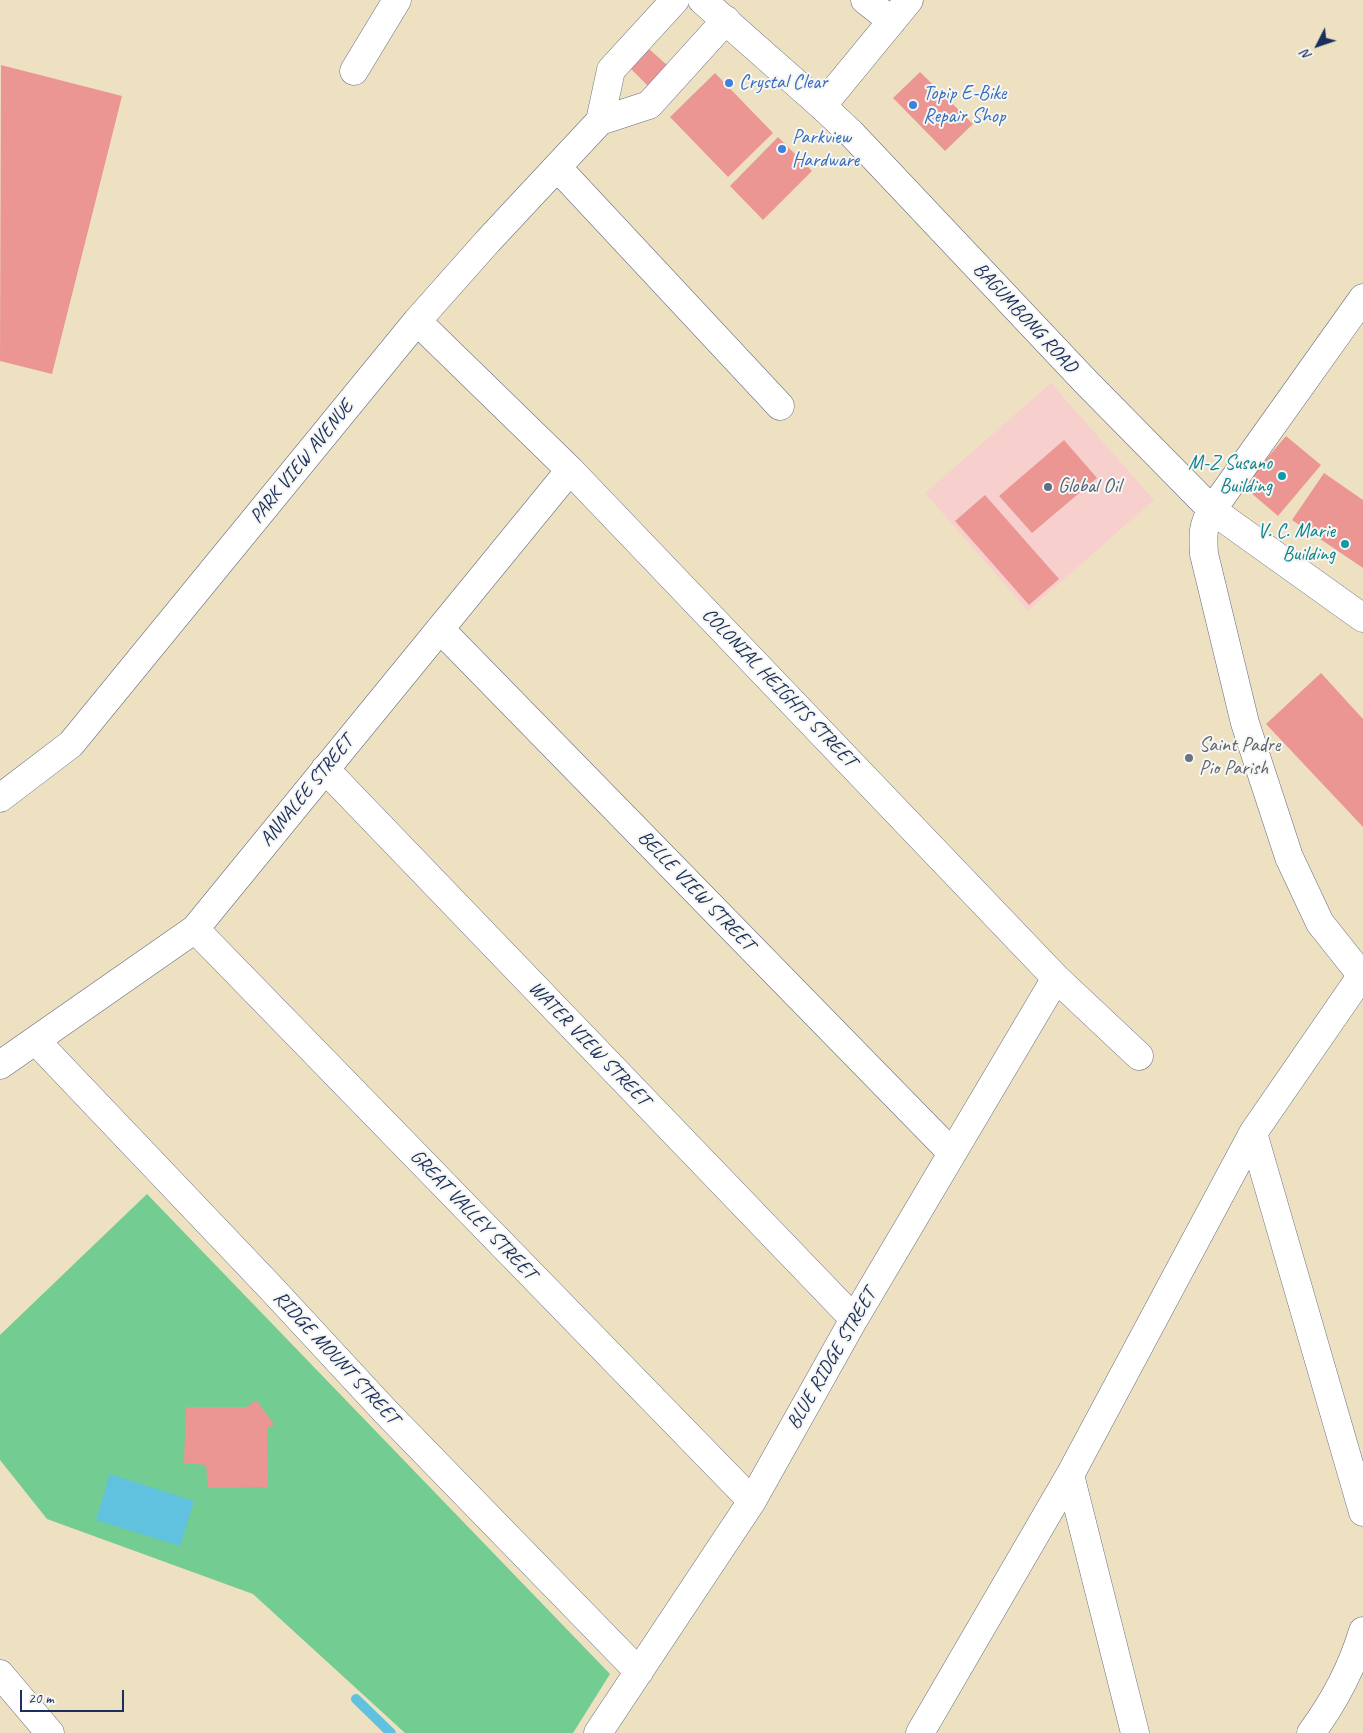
<!DOCTYPE html>
<style>
body{margin:0}
#map{position:relative;width:1363px;height:1733px;overflow:hidden;background:#eee1c2;font-family:Caveat,sans-serif}
canvas{display:block}
.north{position:absolute;left:1293px;top:20px;width:50px;height:50px;-webkit-text-stroke:4px #f6f6f2;paint-order:stroke;rotate:229deg;font-size:14px;font-weight:700;line-height:20px;text-align:center;color:#1b2f5e}
.north::after{content:'';display:block;margin:auto;width:18px;height:22px;background:#1b2f5e;clip-path:polygon(50% 0,100% 100%,50% 72%,0 100%)}
.scale{position:absolute;left:20px;top:1690px;width:104px;height:22px;box-sizing:border-box;border:2px solid #1b2f5e;border-top:0;padding-left:6px;font-size:15px;line-height:18px;white-space:nowrap;color:#1b2f5e;-webkit-text-stroke:4px #f6f6f2;paint-order:stroke}
</style>
<div id="map">
<canvas width="1363" height="1733"></canvas>
<div class="north">N</div>
<div class="scale">20 m</div>
</div>
<script>
const context = document.querySelector('canvas').getContext('2d');
context.lineJoin = 'round';
function fill(path, color) { context.fillStyle = color; context.fill(path, 'evenodd'); }
function stroke(path, color, width, dash) { context.strokeStyle = color; context.lineWidth = width; context.lineCap = dash ? 'butt' : 'round'; context.setLineDash(dash || []); context.stroke(path); }
function label(font, color, halo, rows, align = 'center') {
  context.font = font + ' Caveat,sans-serif'; context.lineWidth = 4; context.setLineDash([]); context.textBaseline = 'middle'; context.strokeStyle = halo; context.fillStyle = color; for (const [text, x, y, turn = 0] of rows) {
    context.save(); context.translate(x, y); context.rotate((+turn || 0) * Math.PI / 180); context.textAlign = isNaN(turn) ? turn : align; if (halo) context.strokeText(text, 0, 0); context.fillText(text, 0, 0); context.restore();
  }
}
fill(new Path2D(`
 M1051,383l103,117 -126,111 -103,-118z`), '#f7d0ce');
fill(new Path2D(`
 M147,1194l463,480 -37,59h-168l-152,-139 -206,-75 -47,-59v-125z`), '#73cc92');
fill(new Path2D(`
 M110,1474l84,27 -14,45 -84,-26z`), '#60c2de');
stroke(new Path2D(`
 M356,1699l35,34`), '#60c2de', 10);
fill(new Path2D(`
 M648,48l19,17 -19,21 -18,-18z
 M1,65l121,31 -70,278 -52,-13z
 M920,72l53,52 -28,27 -52,-53z
 M715,73l58,60 -45,44 -58,-60z
 M778,137l34,34 -49,49 -33,-34z
 M1286,436l35,29 -43,51 -35,-30z
 M1064,440l33,38 -65,55 -33,-37z
 M1324,473l39,27v68l-71,-48z
 M985,495l74,84 -30,26 -74,-84z
 M1321,673l42,46v108l-97,-103z
 M256,1400l18,24 -7,5 1,58 -60,1 -2,-23 -22,-2 2,-56h61z`), '#ec9694');
const minor = new Path2D(`
 M865,0l27,21
 M354,71l43,-71
 M822,106l87,-106
 M600,121l11,-51 64,-70
 M557,167l223,239
 M1363,298l-151,212c-10,16 -9,26 -8,44l41,169 44,134 31,66 43,54
 M417,321l153,149 486,508 83,78
 M440,629l512,524
 M325,769l529,550
 M0,798l71,-54 346,-423 71,-80 112,-120 49,-16 77,-85
 M195,929l557,572
 M36,1041l235,247 114,123 254,261
 M0,1065l195,-136 375,-459
 M1253,1133l110,379
 M1070,1475l65,258
 M0,1674l50,59
 M598,1733l154,-232 102,-182 202,-341
 M920,1733l150,-258 183,-342 109,-158
 M1311,1733c23,-31 41,-65 52,-102`);
const major = new Path2D(`
 M702,0l120,106 29,27 234,248 127,129 151,108`);
stroke(minor, '#656d81', 29);
stroke(major, '#656d81', 29);
stroke(minor, '#fff', 28);
stroke(major, '#fff', 28);
for (const [x, y, r, color] of [
 [729,83,5,"#3f7fe0"],
 [913,105,5,"#3f7fe0"],
 [782,149,5,"#3f7fe0"],
 [1282,476,5,"#0f9aa8"],
 [1048,487,5,"#5c6f8a"],
 [1345,544,5,"#0f9aa8"],
 [1189,758,5,"#6b7280"]
]) { const dot = new Path2D(); dot.arc(x, y, r, 0, 2 * Math.PI); context.fillStyle = color; context.fill(dot); stroke(dot, '#f6f6f2', 2); }
label('20px', '#366cbe', '#f6f6f2', [
 ["Crystal Clear",739,83],
 ["Topip E-Bike",923,94],
 ["Repair Shop",923,117],
 ["Parkview",792,138],
 ["Hardware",792,161]
], 'left');
label('20px', '#1b2f5e', '#f6f6f2', [
 ["BAGUMBONG ROAD",1025,318,47],
 ["PARK VIEW AVENUE",302,462,-51],
 ["COLONIAL HEIGHTS STREET",779,688,46],
 ["ANNALEE STREET",307,791,-51],
 ["BELLE VIEW STREET",696,891,46],
 ["WATER VIEW STREET",589,1044,46],
 ["GREAT VALLEY STREET",473,1215,46],
 ["RIDGE MOUNT STREET",336,1358,47],
 ["BLUE RIDGE STREET",832,1359,-60]
]);
label('20px', '#0d838f', '#f6f6f2', [
 ["M-Z Susano",1272,464],
 ["Building",1272,487],
 ["V. C. Marie",1335,532],
 ["Building",1335,555]
], 'right');
label('20px', '#4e5e75', '#f6f6f2', [
 ["Global Oil",1058,487]
], 'left');
label('20px', '#5b616d', '#f6f6f2', [
 ["Saint Padre",1199,746],
 ["Pio Parish",1199,769]
], 'left');
</script>
